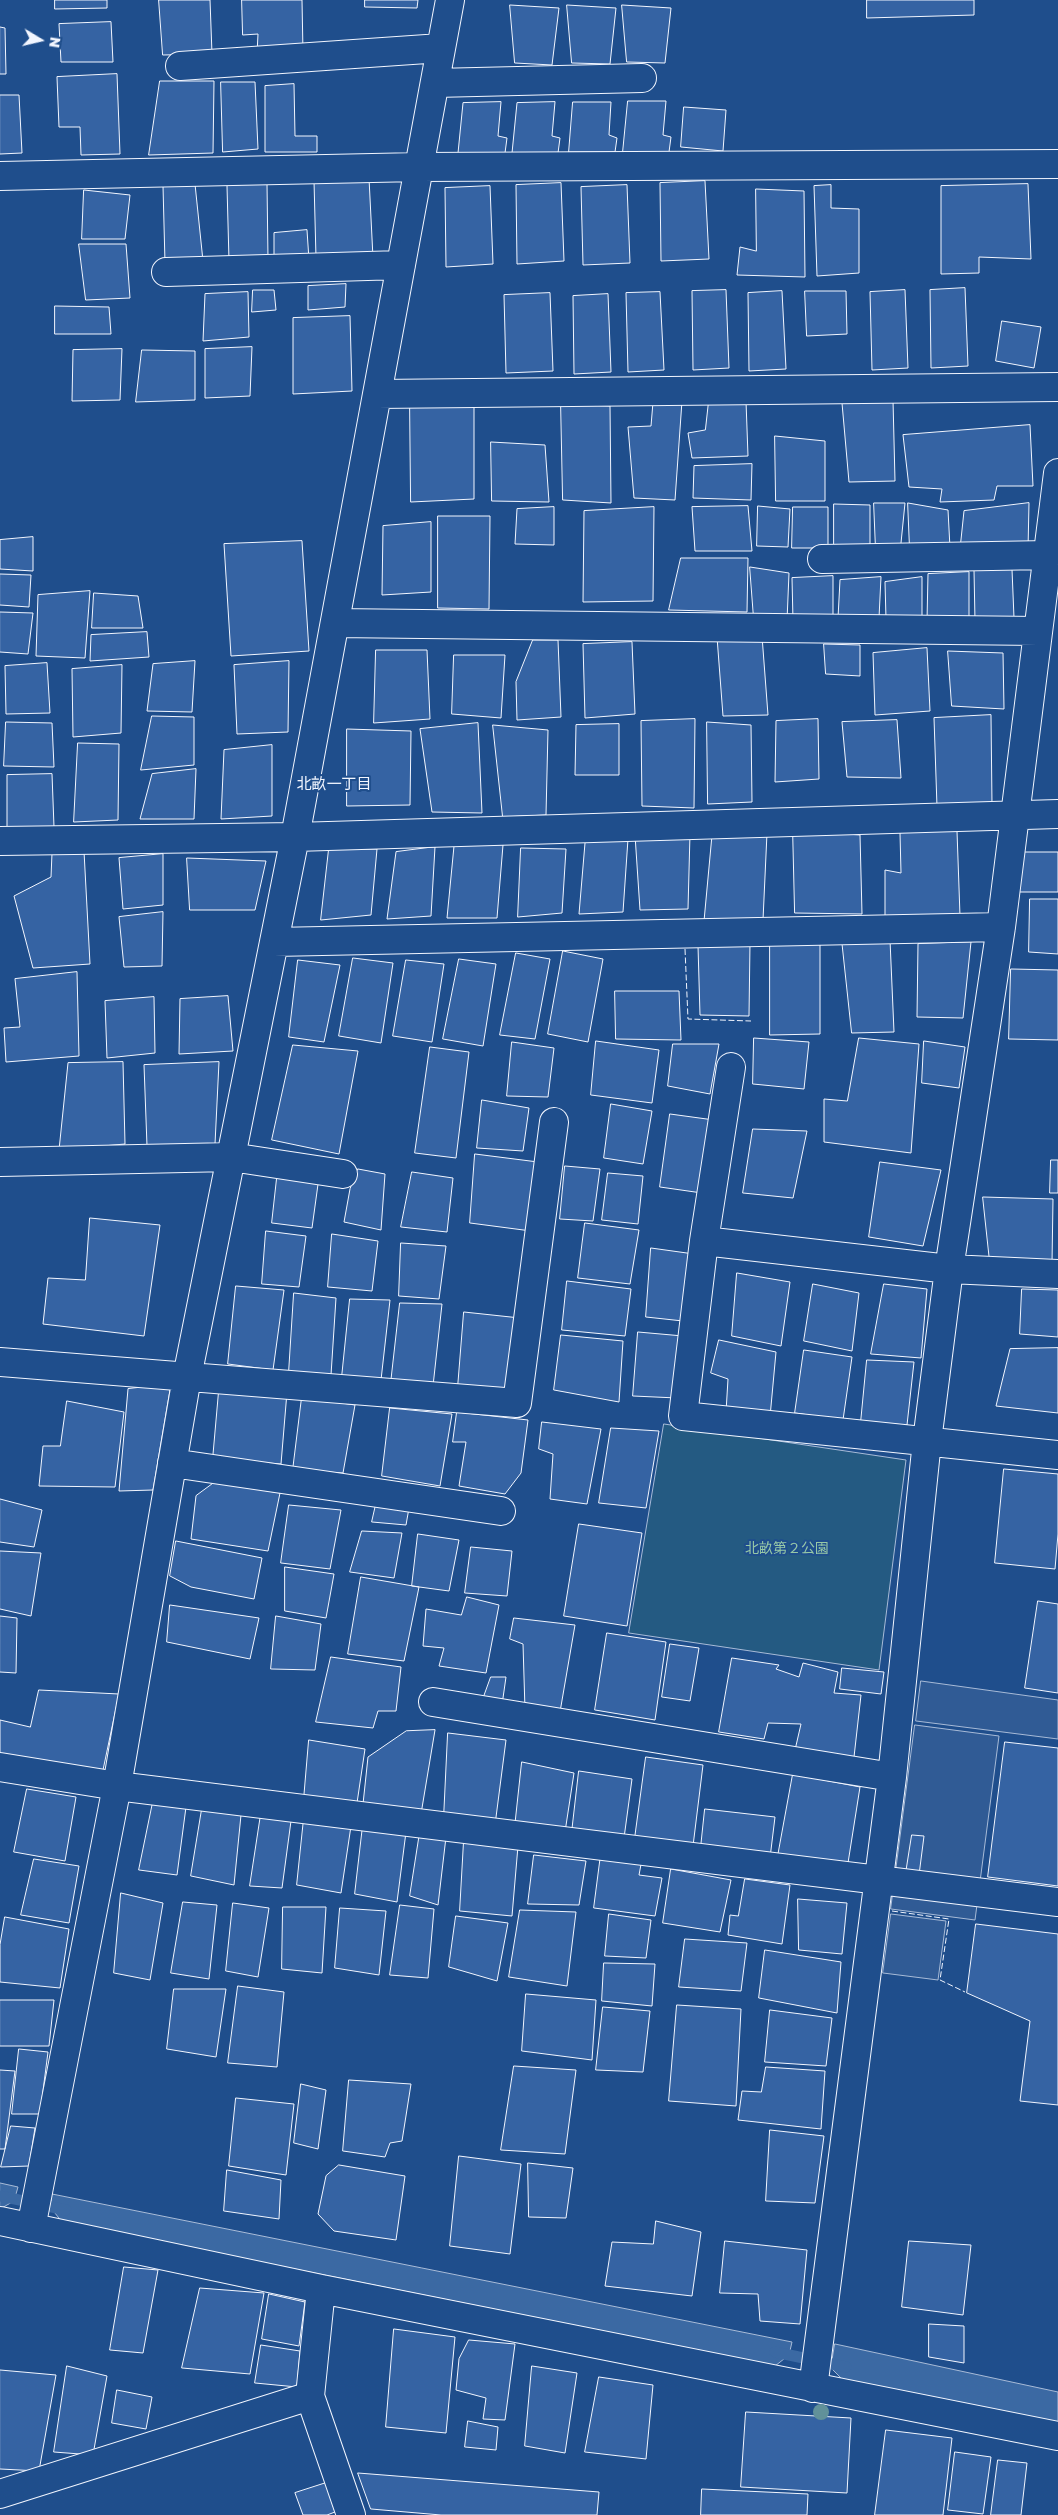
<!DOCTYPE html>
<meta charset="utf-8">
<style>
body{margin:0}
#map{position:relative;width:1058px;height:2515px;overflow:hidden;background:#1f4e8c;font-family:"Golos Text",sans-serif}
canvas{display:block}
.north{position:absolute;left:15px;top:15px;width:50px;height:50px;-webkit-text-stroke:4px #1f4e8c;paint-order:stroke;rotate:99deg;font-size:14px;font-weight:700;line-height:20px;text-align:center;color:#f2f6ff}
.north::after{content:'';display:block;margin:auto;width:18px;height:22px;background:#f2f6ff;clip-path:polygon(50% 0,100% 100%,50% 72%,0 100%)}
</style>
<div id="map">
<canvas width="1058" height="2515"></canvas>
<div class="north">N</div>
</div>
<script>
const context = document.querySelector('canvas').getContext('2d');
context.lineJoin = 'round';
function fill(path, color) { context.fillStyle = color; context.fill(path, 'evenodd'); }
function stroke(path, color, width, dash) { context.strokeStyle = color; context.lineWidth = width; context.lineCap = dash ? 'butt' : 'round'; context.setLineDash(dash || []); context.stroke(path); }
function label(font, color, halo, rows, align = 'center') {
  context.font = font + ' "Golos Text","Noto Sans JP",sans-serif'; context.lineWidth = 4; context.setLineDash([]); context.textBaseline = 'middle'; context.strokeStyle = halo; context.fillStyle = color; for (const [text, x, y, turn = 0] of rows) {
    context.save(); context.translate(x, y); context.rotate((+turn || 0) * Math.PI / 180); context.textAlign = isNaN(turn) ? turn : align; if (halo) context.strokeText(text, 0, 0); context.fillText(text, 0, 0); context.restore();
  }
}
const green = new Path2D(`
 M664,1424l242,36 -27,210 -250,-37z`);
fill(green, '#245a82');
stroke(green, '#a8bbd7', 1);
const parking = new Path2D(`
 M921,1681l137,19v39l-142,-18z
 M915,1725l84,11 -24,184 -84,-11z
 M891,1914l55,7 -8,59 -55,-7z`);
fill(parking, '#305b95');
stroke(parking, '#a8bbd7', 1);
const water = new Path2D(`
 M0,2183l18,4 -4,14 -14,8z
 M52,2194l740,148 -3,13 -14,11 -713,-144 -11,-14z
 M835,2344l223,48v31l-216,-44 -11,-11z`);
fill(water, '#3b69a3');
stroke(water, '#a8bbd7', 1);
stroke(new Path2D(`
 M0,2196l66,14
 M775,2352l71,15`), '#3b69a3', 11);
const building = new Path2D(`
 M55,0h52v8l-52,1z
 M159,0h51l2,54 -49,1z
 M242,0h60l1,53 -46,1 1,-20 -15,1z
 M365,0h53l-1,8 -52,-1z
 M867,0h107v15l-107,3z
 M510,5l49,3 -7,57 -37,-2z
 M567,5l49,3 -6,56 -38,-1z
 M622,5l49,3 -6,55 -38,-1z
 M111,22l2,40h-52l-2,-38z
 M0,27l5,1 1,46h-6z
 M117,74l3,80 -39,1 -1,-28h-21l-2,-50z
 M160,81h54l-1,72 -64,2z
 M221,82h34l3,67 -35,3z
 M294,84l1,52h22v16h-52v-66z
 M0,95h19l3,58 -22,1z
 M628,101h38l-3,34 8,2 -2,15h-46z
 M501,102l-3,34 9,2 -2,15h-47l5,-50z
 M555,102l-3,34 8,2 -2,15h-46l5,-50z
 M573,102h38l-2,33 8,3 -2,14h-46z
 M684,107l42,3 -3,41 -42,-4z
 M369,178l4,80h-57l-2,-77z
 M705,181l4,78 -48,2 -1,-78z
 M267,183l1,76 -39,2 -2,-75z
 M561,183l3,78 -47,3 -1,-79z
 M195,184l8,77 -38,2 -2,-77z
 M1028,184l3,75 -52,-2v16l-38,1v-88z
 M627,185l3,78 -47,2 -2,-78z
 M831,185v23l28,1v64l-42,3 -3,-90z
 M490,186l3,78 -47,3 -1,-79z
 M756,189l48,2 1,86 -68,-2 3,-28 16,4z
 M84,190l46,5 -5,44h-43z
 M307,230l2,30h-35v-27z
 M79,244h47l4,54 -44,2z
 M346,284l-1,23 -37,3v-24z
 M965,288l3,78 -37,2 -1,-78z
 M253,290h21l2,20 -24,2z
 M726,290l3,78 -36,2 -1,-79z
 M905,290l3,78 -36,2 -2,-78z
 M782,291l4,78 -37,2 -1,-78z
 M805,291h41l1,43 -40,2z
 M248,292l1,45 -46,4 2,-47z
 M660,292l4,78 -36,2 -2,-79z
 M550,293l3,78 -47,2 -2,-78z
 M608,294l3,78 -37,2 -1,-78z
 M55,306l54,1 2,27h-56z
 M350,316l2,75 -59,3v-76z
 M1002,321l39,6 -7,41 -38,-7z
 M252,347l-2,49 -45,2v-49z
 M122,349l-2,51 -48,1 1,-51z
 M142,350l53,1v49l-59,2z
 M893,400l2,81 -46,1 -7,-79z
 M682,401l-7,99 -41,-2 -6,-71 23,-1 2,-24z
 M709,401h37l2,55 -56,2 -4,-25 17,-3z
 M561,404l49,2 1,97 -48,-3z
 M410,405h64v94l-63,3z
 M1030,425l3,61h-36l-3,14 -54,2 2,-13 -33,-2 -6,-52z
 M775,436l50,5v60h-49z
 M491,442l54,3 4,57 -57,-1z
 M752,464l-1,36 -58,-2 1,-32z
 M874,503h31l-5,50 -24,-2z
 M908,503l40,7 2,38 -40,2z
 M1029,503l-1,47 -68,-1 4,-38z
 M834,504l36,1v42l-36,4z
 M748,506l4,45h-57l-3,-44z
 M758,506l32,3 -2,38 -31,-1z
 M554,507v38l-39,-1 2,-35z
 M654,507l-1,94 -70,1 1,-91z
 M793,507h35v41h-36z
 M438,516h52l-1,93 -51,-1z
 M431,522v70l-49,3 1,-69z
 M33,537v34l-33,-2v-29z
 M302,541l7,110 -78,5 -7,-112z
 M681,558h67l-1,54 -78,-2z
 M750,567l39,6 -2,48 -33,-2z
 M1012,569l2,49 -39,3 -1,-51z
 M969,572v47l-42,2 1,-47z
 M0,574l31,1 -2,32 -29,-2z
 M833,576v44l-40,1 -1,-43z
 M881,577l-2,41h-41l2,-38z
 M922,577v44l-36,-2 -1,-37z
 M90,591l-5,67 -49,-2 2,-61z
 M94,593l44,3 5,32h-51z
 M0,612l33,1 -5,41 -28,-2z
 M147,632l2,25 -59,4 1,-26z
 M762,636l6,79 -45,1 -6,-79z
 M533,640h25l3,77 -44,3 -1,-38z
 M632,642l3,72 -50,4 -2,-74z
 M824,644l36,1v31l-34,-2z
 M927,648l3,63 -55,4 -2,-62z
 M376,650h51l3,69 -56,4z
 M948,651l55,2 1,56 -52,-3z
 M454,655h51l-4,63 -49,-4z
 M195,661l-3,51 -45,-1 6,-47z
 M289,661l-1,71 -51,2 -3,-69z
 M47,663l3,50 -44,1 -1,-48z
 M122,665l-1,68 -48,4 -1,-68z
 M991,715l1,90 -55,2 -3,-89z
 M152,716l42,1v48l-53,5z
 M695,719l-1,89 -52,-2 -1,-85z
 M818,719l1,60 -44,3 1,-61z
 M897,720l4,58 -54,-1 -5,-55z
 M6,722l46,1 2,44 -50,-1z
 M707,722l44,3 1,77 -44,2z
 M478,723l4,90 -50,-1 -12,-83z
 M619,724v51h-44l1,-50z
 M493,725l55,5 -2,85 -43,2z
 M347,729l64,2 -1,74 -63,1z
 M78,743l41,1 -1,76 -44,2z
 M272,745v71l-51,3 3,-69z
 M196,769l-2,50h-54l12,-45z
 M52,774l2,53h-47v-52z
 M793,830l67,5 2,79 -67,-1z
 M957,831l3,85 -75,1v-47l16,3 -1,-40z
 M767,833l-4,87 -59,1 8,-86z
 M690,834l-2,75 -48,1 -5,-75z
 M628,839l-5,73 -44,2 6,-71z
 M503,845l-6,73h-50l7,-72z
 M435,847l-4,69 -44,3 9,-67z
 M521,848l45,1 -4,64 -44,4z
 M329,849h48l-6,66 -50,5z
 M84,851l6,113 -57,4 -19,-72 37,-19 1,-24z
 M1013,852h45v40h-45z
 M163,854v51l-40,4 -4,-51z
 M187,858l79,3 -11,49h-65z
 M1030,899h28v55l-29,-2z
 M163,912l-1,54 -38,1 -5,-50z
 M842,940h48l4,92 -42,1z
 M971,942l-8,76 -46,-1 1,-73z
 M750,943l-1,73 -49,-1 -2,-69z
 M770,943l50,1v90l-50,1z
 M563,951l40,8 -15,83 -40,-8z
 M516,953l34,6 -15,80 -35,-4z
 M353,958l40,5 -12,80 -42,-7z
 M459,959l37,5 -13,82 -40,-7z
 M298,960l42,5 -16,77 -35,-5z
 M406,960l38,4 -12,78 -39,-6z
 M1011,969l47,1v70l-49,-1z
 M77,972l2,84 -73,6 -2,-34 16,-1 -5,-48z
 M615,991h64l2,49 -65,-1z
 M228,996l5,55 -54,3 1,-55z
 M154,997l1,56 -48,5 -2,-57z
 M754,1038l55,4 -5,47 -51,-5z
 M859,1038l60,6 -8,109 -87,-11v-43l23,2z
 M596,1041l63,9 -7,53 -61,-8z
 M924,1041l41,6 -6,41 -37,-5z
 M512,1042l42,6 -6,49 -41,-1z
 M673,1044h46l-9,50 -42,-8z
 M293,1045l65,6 -19,103 -67,-14z
 M430,1047l39,5 -13,106 -41,-5z
 M123,1062l2,82 -66,6 9,-87z
 M219,1062l-4,82 -68,2 -3,-81z
 M482,1100l47,8 -6,43 -46,-3z
 M611,1104l41,7 -9,53 -39,-6z
 M670,1114l44,6 -12,73 -42,-6z
 M753,1129l54,2 -14,67 -50,-5z
 M475,1154l63,8 -7,69 -61,-8z
 M1051,1160h7v33h-8z
 M880,1162l61,8 -18,76 -54,-9z
 M565,1166l35,3 -7,52 -33,-2z
 M278,1169l41,8 -7,51 -40,-5z
 M358,1169l27,5 -4,56 -37,-8 6,-33z
 M412,1172l41,6 -6,54 -46,-5z
 M608,1173l35,3 -5,48 -36,-4z
 M983,1197l70,2 -1,64 -62,-1z
 M90,1218l70,7 -16,111 -101,-12 5,-46 37,2z
 M585,1223l54,7 -9,54 -52,-6z
 M266,1231l40,5 -7,51 -37,-3z
 M332,1234l46,7 -6,50 -44,-4z
 M401,1243l45,3 -7,53 -40,-3z
 M651,1248l43,6 -11,67 -37,-4z
 M737,1273l53,9 -9,64 -49,-10z
 M567,1281l64,8 -6,47 -63,-6z
 M813,1284l46,9 -7,58 -48,-10z
 M884,1284l43,5 -6,69 -50,-4z
 M236,1286l48,4 -11,80 -45,-6z
 M1022,1289l36,1v47l-38,-3z
 M294,1293l42,5 -5,77 -42,-3z
 M350,1299l40,1 -9,80 -39,-3z
 M400,1303l42,1 -9,82 -42,-3z
 M464,1312l56,6 -11,77 -51,-8z
 M638,1332l45,4 -6,62 -44,-2z
 M561,1335l62,6 -4,61 -65,-12z
 M719,1340l57,12 -6,65 -44,-5 2,-33 -17,-6z
 M1058,1348v65l-62,-7 14,-57z
 M804,1350l48,7 -9,63 -48,-7z
 M867,1360l47,2 -7,63 -46,-3z
 M171,1384l-18,106 -34,1 9,-102z
 M219,1391l68,1 -6,72 -68,-5z
 M302,1397l53,8 -12,68 -50,-3z
 M67,1401l57,11 -9,75 -76,-1 4,-40h17z
 M390,1408l62,6 -12,72 -58,-10z
 M457,1412l71,8 -7,53 -16,21 -46,-8 7,-44h-13z
 M542,1422l59,7 -14,75 -37,-5 3,-45 -14,-5z
 M611,1428l48,3 -13,77 -47,-5z
 M1004,1469l54,5v60l-3,35 -60,-6z
 M215,1482l65,11 -12,58 -77,-12 5,-43z
 M0,1499l42,11 -8,37 -34,-5z
 M377,1500l32,8 -3,17 -34,-3z
 M289,1505l52,5 -11,59 -49,-6z
 M579,1524l63,9 -15,93 -63,-10z
 M362,1531l40,2 -8,45 -44,-6z
 M418,1534l41,6 -10,51 -37,-5z
 M176,1541l86,17 -8,41 -63,-12 -21,-11z
 M471,1547l41,4 -5,45 -42,-3z
 M0,1551l41,2 -10,63 -31,-7z
 M285,1567l49,7 -8,44 -41,-7z
 M361,1577l58,10 -15,74 -56,-7z
 M467,1597l32,8 -13,68 -47,-7 5,-18 -21,-2 3,-37 35,6z
 M1038,1601l20,3v89l-33,-5z
 M170,1605l89,13 -9,41 -83,-17z
 M0,1616l17,2 -1,55 -16,-1z
 M276,1616l45,8 -6,46 -44,-1z
 M514,1618l61,7 -15,87 -35,-2 -2,-66 -13,-5z
 M607,1633l59,9 -11,78 -60,-10z
 M670,1644l29,4 -9,53 -28,-4z
 M331,1657l70,10 -5,44h-18l-5,17 -57,-6z
 M732,1658l47,7 -3,4 23,8 4,-14 35,9 -4,21 27,2 -7,62 -59,-7 6,-26 -33,-1 -4,16 -45,-7z
 M842,1668l42,4 -3,22 -41,-5z
 M491,1677h15l-4,28 -20,-3z
 M39,1690l80,4 -16,76 -103,-14v-36l30,7z
 M435,1730l-14,84 -58,-10 5,-47 38,-26z
 M448,1733l58,7 -11,85 -51,-8z
 M309,1740l56,9 -8,54 -53,-4z
 M1005,1742l53,6v138l-70,-9z
 M646,1757l57,8 -10,81 -58,-8z
 M522,1762l52,11 -9,59 -50,-5z
 M579,1771l53,8 -8,59 -52,-6z
 M793,1774l67,13 -12,76 -70,-7z
 M27,1789l49,8 -11,64 -51,-9z
 M153,1802l33,5 -9,68 -38,-5z
 M202,1809l39,6 -7,70 -43,-9z
 M705,1809l70,8 -5,41 -69,-11z
 M261,1814l30,7 -9,67 -32,-2z
 M304,1818l47,8 -10,67 -44,-8z
 M363,1825l43,7 -9,70 -42,-8z
 M420,1832l26,5 -8,68 -28,-9z
 M912,1835l12,1 -5,39 -13,-2z
 M464,1840l54,6 -6,70 -52,-5z
 M601,1854l41,5 -3,16 23,3 -7,38 -61,-8z
 M534,1855l52,6 -7,44 -51,-1z
 M34,1859l45,7 -10,57 -48,-8z
 M671,1869l60,11 -11,52 -57,-9z
 M745,1879l45,6 -8,59 -54,-9 2,-20 8,1z
 M121,1893l42,10 -13,77 -36,-7z
 M798,1899l49,4 -5,51 -43,-4z
 M183,1902l34,3 -8,74 -38,-6z
 M233,1903l36,5 -11,69 -32,-6z
 M400,1905l34,4 -6,69 -38,-3z
 M283,1907h43l-4,66 -40,-4z
 M340,1908l46,3 -7,64 -44,-7z
 M520,1910l56,2 -9,74 -58,-9z
 M609,1914l42,6 -5,38 -41,-2z
 M456,1916l52,7 -11,58 -48,-14z
 M5,1917l64,12 -9,59 -60,-6v-37z
 M976,1924l82,10v171l-38,-4 10,-80 -63,-28z
 M685,1939l62,4 -6,48 -62,-4z
 M765,1950l76,12 -4,51 -78,-15z
 M604,1963l51,1 -3,42 -50,-5z
 M238,1986l46,6 -7,75 -49,-4z
 M174,1989h52l-10,68 -49,-8z
 M526,1994l70,6 -4,60 -70,-9z
 M0,2000h54l-5,46h-49z
 M677,2005l64,4 -5,97 -67,-5z
 M603,2007l47,4 -7,61 -47,-2z
 M770,2010l62,8 -6,48 -61,-4z
 M19,2049l29,3 -8,62h-28z
 M514,2066l62,4 -11,84 -64,-4z
 M766,2067l59,4 -4,58 -83,-9 4,-29 19,1z
 M0,2070l15,1 -10,78h-5z
 M349,2080l62,4 -9,57 -12,2 -5,14 -42,-6z
 M301,2084l25,6 -8,59 -24,-6z
 M236,2098l58,6 -8,71 -57,-9z
 M11,2126l24,2 -6,38 -28,1z
 M770,2130l54,6 -9,67 -49,-2z
 M459,2156l62,8 -11,90 -60,-8z
 M528,2163l45,5 -7,50 -37,-1z
 M339,2165l66,11 -9,64 -62,-9 -16,-17 8,-38z
 M227,2170l54,10 -2,39 -55,-8z
 M656,2221l45,11 -9,64 -87,-10 7,-44 41,2z
 M725,2241l82,9 -7,74 -40,-3 -2,-27 -38,-1z
 M909,2241l62,4 -8,70 -61,-8z
 M124,2267l34,3 -15,83 -33,-3z
 M200,2288l64,5 -14,81 -68,-6z
 M269,2294l36,8 -6,44 -37,-7z
 M929,2324l35,2v37l-35,-6z
 M394,2329l61,8 -9,96 -60,-6z
 M469,2340l46,4 -10,76 -22,-1 3,-21 -30,-8 3,-31z
 M261,2345l39,6 -3,36 -42,-4z
 M67,2366l40,10 -14,79 -39,-3z
 M532,2366l45,7 -12,80 -40,-7z
 M0,2370l56,5 -17,96 -39,-2z
 M599,2377l54,8 -7,74 -61,-7z
 M117,2390l35,7 -6,32 -34,-6z
 M746,2412l105,6 -4,75 -106,-6z
 M468,2421l30,6 -2,23 -31,-3z
 M886,2430l66,8 -9,77h-68z
 M955,2452l36,5 -8,57 -35,-4z
 M998,2460l29,3 -6,52h-30z
 M358,2473l241,19 -2,23h-156l-70,-6z
 M326,2483l9,29 -8,3h-24l-8,-22z
 M702,2489l106,5 -1,21h-106z`);
fill(building, '#3563a3');
stroke(building, '#f2f6ff', 1);
const minor = new Path2D(`
 M180,66l261,-18
 M435,83l207,-5
 M0,176l419,-9 639,-3
 M166,272l235,-7
 M377,394l681,-7
 M822,559l226,-4
 M335,623l703,8
 M0,841l295,-4 763,-23
 M274,942l727,-15
 M0,1162l231,-5 112,17
 M704,1241l27,-174
 M1058,1274l-109,-5 -245,-28 -21,175 375,39
 M0,1362l517,41 37,-281
 M172,1463l329,48
 M433,1702l459,75
 M0,1767l117,19 941,116
 M0,2221l321,68 737,147
 M31,2228l86,-442 70,-409 108,-540 155,-837
 M321,2289l-11,107 41,119
 M813,2388l79,-611 35,-336 22,-172 52,-342 57,-454
 M0,2494l310,-98`);
stroke(minor, '#f2f6ff', 30);
stroke(minor, '#1f4e8c', 28);
stroke(new Path2D(`
 M685,949l3,70 63,2
 M892,1911l57,8 -9,61 25,12`), '#f2f6ff', 1, [6, 2.5]);
context.fillStyle = '#61919a';
for (const [x, y] of [
 [821,2412]
]) { context.beginPath(); context.arc(x, y, 8, 0, 2 * Math.PI); context.fill(); }
label('14px', '#97c8a6', '#1f4e8c', [
 ["北畝第２公園",787,1549]
]);
label('15px', '#f2f6ff', '#1f4e8c', [
 ["北畝一丁目",334,784]
]);
</script>
